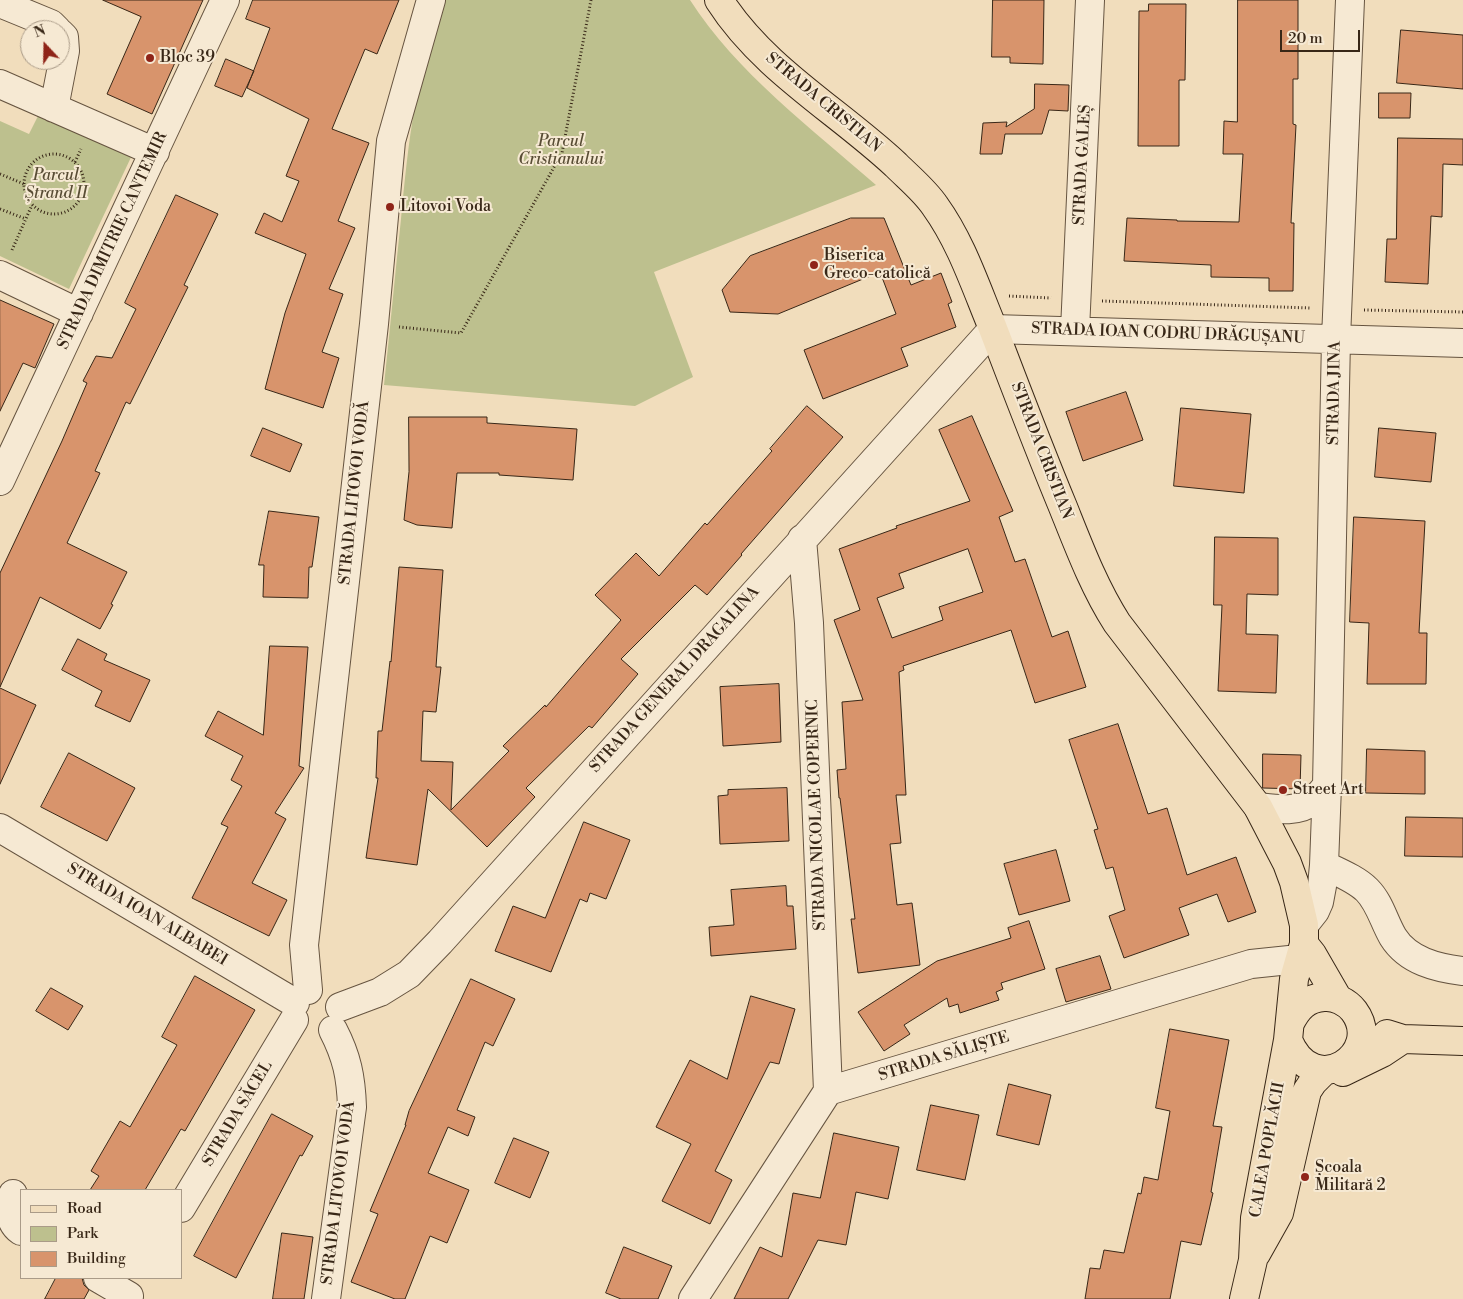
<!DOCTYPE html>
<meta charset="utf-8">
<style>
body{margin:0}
#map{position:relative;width:1463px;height:1299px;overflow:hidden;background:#f1ddbc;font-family:"Libre Bodoni",serif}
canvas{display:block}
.legend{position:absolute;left:20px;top:1189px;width:162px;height:90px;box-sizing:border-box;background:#f6e9d3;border:1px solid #aa9b88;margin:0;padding:6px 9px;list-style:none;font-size:15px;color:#382717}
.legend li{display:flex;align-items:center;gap:10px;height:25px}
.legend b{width:25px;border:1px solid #aa9b88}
.north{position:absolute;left:20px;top:20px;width:50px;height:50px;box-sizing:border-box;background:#f6e9d3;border:1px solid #aa9b88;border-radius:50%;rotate:339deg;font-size:14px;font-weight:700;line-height:20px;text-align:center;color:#382717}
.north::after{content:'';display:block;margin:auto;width:18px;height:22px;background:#8f2418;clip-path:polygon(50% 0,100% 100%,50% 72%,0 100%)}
.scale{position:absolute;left:1280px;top:30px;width:80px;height:22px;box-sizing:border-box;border:2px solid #382717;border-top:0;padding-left:6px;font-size:15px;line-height:18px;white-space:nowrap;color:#382717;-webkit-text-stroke:4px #f6e9d3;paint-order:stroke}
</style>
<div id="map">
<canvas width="1463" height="1299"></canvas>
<ul class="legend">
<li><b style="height:6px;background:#f1ddbc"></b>Road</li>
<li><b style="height:14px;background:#bdc08e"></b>Park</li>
<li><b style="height:14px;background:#d8946c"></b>Building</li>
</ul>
<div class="north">N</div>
<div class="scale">20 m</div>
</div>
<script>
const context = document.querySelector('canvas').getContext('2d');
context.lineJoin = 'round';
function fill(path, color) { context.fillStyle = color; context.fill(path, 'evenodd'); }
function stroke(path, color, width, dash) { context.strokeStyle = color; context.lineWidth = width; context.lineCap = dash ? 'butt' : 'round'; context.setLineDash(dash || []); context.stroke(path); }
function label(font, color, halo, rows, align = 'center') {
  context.font = font + ' "Libre Bodoni",serif'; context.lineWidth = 4; context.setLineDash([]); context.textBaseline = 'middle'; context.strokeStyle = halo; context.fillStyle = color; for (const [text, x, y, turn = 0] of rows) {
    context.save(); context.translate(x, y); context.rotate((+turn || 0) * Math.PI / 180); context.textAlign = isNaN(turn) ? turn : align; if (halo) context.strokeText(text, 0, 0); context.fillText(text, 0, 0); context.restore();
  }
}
fill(new Path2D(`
 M445,0h245c46,72 122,129 186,185l-222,87 39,105 -58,29 -251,-21c6,-55 11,-111 17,-166 7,-74 15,-151 44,-219z
 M41,110l92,43 -64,136 -69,-33v-135l29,13z`), '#bdc08e');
const building = new Path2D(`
 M103,0h100l-51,114 -45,-20 34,-77z
 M253,0h146l-22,54 -12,-5 -33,80 37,14 -31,78 17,7 -26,61 14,5 -21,58 17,6 -16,50 -58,-19 20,-76 21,-59 -51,-21 9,-20 18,9 17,-41 -13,-5 23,-57 -62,-31 23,-60 -24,-9z
 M993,0h51l-1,64 -33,-1v-6h-18z
 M1238,0h60v79h-5v45l3,1 -5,98h3l-1,68h-24v-13l-58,-1v-12l-87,-4 3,-43 50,2v1l62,1 4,-68h-20l1,-33 13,1z
 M1149,4h37l-1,76h-6v66h-41l1,-135h9z
 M1401,30l62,5v54l-66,-6z
 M226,59l28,12 -12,26 -27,-11z
 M1035,84l34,1 -1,26 -19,-1 -7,24h-37l-3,20h-22l3,-31 24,-1 -1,5 28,-18z
 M1379,93h32l-1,25h-31z
 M1398,138l65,1v26l-20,-1 -1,53 -11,-1 -3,68 -43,-2 2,-43h9z
 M176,195l42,19 -34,71 4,2 -58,117 -4,-2 -31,69 5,2 -33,70 60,29 -16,32 2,1 -13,24 -60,-32 -40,90v-114l62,-132 25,-58 -4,-2 13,-25 16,2 24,-49 -11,-6z
 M851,218h33l27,67 30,-12 11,29 -4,2 8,23 -55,21 7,18 -85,33 -19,-49 92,-36 -16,-42 -102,42 -48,-2 -8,-22 28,-34z
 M0,300l54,24 -19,44 -12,-5 -23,48z
 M1126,392l17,48 -60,21 -17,-49z
 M807,406l36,31 -102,117 1,1 -35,40 -12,-10 -74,74 17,15 -46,54 -3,-2 -63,62 9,9 -48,50 -59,-58 -11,76 -51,-7 12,-80h-2l2,-47h4l8,-70 1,1 8,-95 44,3 -7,97h5l-5,45 -13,-1 -2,50 32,1 -2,48 58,-59 -6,-5 42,-41 1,2 75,-87 -26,-25 41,-42 23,23 46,-53 2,2 65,-74 -2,-2z
 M1181,408l70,6 -7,79 -70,-7z
 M972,416l41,95 -14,6 16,45 10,-3 27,78 16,-6 18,56 -51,16 -24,-73 -108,36 1,4 -5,2 7,123h-10l5,48 -11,1 7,61 15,-2 8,62 -62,8 -7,-54h4l-15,-121h-1l-2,-28 9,-1 -4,-67 21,-2 -29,-80 26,-10 -21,-61 58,-21 -1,-2 74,-25 -31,-71zM968,549l15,43 -44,15 4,13 -51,18 -15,-40 27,-10 -5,-14z
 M409,417h78v6l90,6 -4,51 -74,-5v-2h-42l-5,55 -35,-3 -13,-5 5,-48z
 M263,428l39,16 -12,28 -39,-16z
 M1379,428l57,5 -5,49 -56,-5z
 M269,511l50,6 -7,50h-3l-1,31 -45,-1 1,-32h-5z
 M1354,517l71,4 -6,112h8l-1,51h-59l2,-61 -19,-1z
 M1215,537l63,1v57l-31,-1 -1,40 32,1 -2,58 -58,-2 4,-86h-8z
 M78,639l29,15 -3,6 46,20 -20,42 -35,-16 7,-15 -40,-21z
 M270,646l38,1 -9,119 5,2 -29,45 11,6 -34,64 35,17 -18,36 -77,-38 36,-71 -7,-3 21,-38 -11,-6 12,-24 -38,-20 13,-25 45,24z
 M779,684l2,58 -58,4 -3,-59z
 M0,688l36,17 -36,79z
 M1118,724l30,90 19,-6 20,67 49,-18 20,55 -28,10 -11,-28 -38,14 10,27 -65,23 -15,-42 16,-6 -12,-43 -7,2 -12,-39 4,-1 -29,-89z
 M1367,749l58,2v43l-59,-1z
 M69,753l66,35 -28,53 -66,-34z
 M1263,754l38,1 -1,34 -37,-1z
 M787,788l2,53 -69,3 -2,-48 10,-1v-5z
 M1406,817l57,1v39l-58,-1z
 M584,822l46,18 -24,59 -16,-6 -3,9 -7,-3 -29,73 -56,-21 18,-45 32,12z
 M1056,850l14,51 -51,14 -15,-51z
 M786,886l1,20h6l3,43 -85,7 -2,-29 25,-2 -3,-35z
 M1029,921l16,48 -44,14 2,6 -7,3 3,8 -39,13 -2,-9 -9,3 -2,-9 -43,27 6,9 -26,17 -26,-39 79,-51 74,-23 -3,-10z
 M1100,956l11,33 -45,13 -10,-33z
 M195,976l60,34 -70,121 -4,-2 -36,61h-55l9,-14 -8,-5 29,-50 10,6 47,-82 -15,-8z
 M471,979l44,20 -22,47 -8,-4 -28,68 18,7 -7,19 -20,-9 -20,46 41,17 -22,53 -17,-7 -25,63h-10l-44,-17 27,-68 -8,-3 36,-86h-1l4,-14z
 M51,988l32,18 -15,24 -32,-19z
 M751,996l44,13 -16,55 -9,-2 -55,109 17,9 -22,44 -48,-23 29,-57 -35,-17 34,-67 37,19z
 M1170,1029l59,11 -16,86 9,1 -11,65 2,1 -12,52 -20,-4 -11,58h-85l5,-31 10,1 4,-19 20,3 14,-60 3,1 3,-17 14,3 12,-69 -14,-3z
 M1009,1084l42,11 -12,50 -42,-10z
 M931,1105l48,10 -14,65 -48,-10z
 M272,1114l41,22 -11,20 -2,-1 -64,123 -42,-22z
 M834,1133l65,14 -11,52 -32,-7 -10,53 -28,-5 -30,59h-54l26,-52 22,10 11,-64 27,5z
 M514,1138l35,14 -19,46 -35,-15z
 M282,1233l31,4 -9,62h-31z
 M624,1247l48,19 -14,33h-37l-15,-6z
 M56,1278h26l2,7 5,5 -5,9h-39z`);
fill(building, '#d8946c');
stroke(building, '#382717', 1);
const minor = new Path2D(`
 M0,3l51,21 6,6
 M0,84l155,68
 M54,108l11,-57 -1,-14 -4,-4
 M0,275l79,38
 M1075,330l15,-330
 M0,481l225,-481
 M802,539l7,84 19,468
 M1258,807c17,2 40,6 55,-6 5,-4 10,-11 14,-15
 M0,828l295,175
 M1324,865c14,7 32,14 43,25 13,13 17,32 26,47 15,24 44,31 70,34
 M1304,925l11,-14 4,-9 3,-16 2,-21 3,-79 9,-447 14,-339
 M308,990l-4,-45 70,-621 17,-183 40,-141
 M340,1007l40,-15 29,-18 31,-32 553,-613 470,14
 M13,1194c-3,14 -5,28 8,37
 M181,1208l113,-188
 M98,1278l31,18
 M326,1299l26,-192c-1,-30 -5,-50 -19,-77
 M693,1299l135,-208 423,-127 48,-5`);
const major = new Path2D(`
 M719,0c44,69 118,110 177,165 13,13 29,26 39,41 26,36 40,79 57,120 23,60 46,121 71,181 16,40 31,80 54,116l141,184 29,56 7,19 10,43v19l-10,35 -6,61 -33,178 -2,42 -9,39
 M1304,944l8,10 26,45
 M1387,1034l16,5 60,2
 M1288,1040c26,63 97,13 66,-29 -7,-9 -19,-15 -30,-14 -18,1 -27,12 -34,26
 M1343,1072l39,-19 21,-14
 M1256,1254l23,-41 28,-122 6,-9 11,-11`);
stroke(minor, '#665440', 30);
stroke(major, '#382717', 30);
stroke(new Path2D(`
 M24 184a30 30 0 1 1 60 0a30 30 0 1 1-60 0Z
 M75,162l6,-13
 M0,174l24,10
 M0,209l26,10
 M12,250l20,-45
 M1009,296l42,2
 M1102,301l208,7
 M1364,310l99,2
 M399,327l62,6 101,-180 29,-153`), '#382717', 3, [1, 2.5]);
stroke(minor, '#f6e9d3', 28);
stroke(major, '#f1ddbc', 28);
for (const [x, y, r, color] of [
 [150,58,5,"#8f2418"],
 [390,207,5,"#8f2418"],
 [814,265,5,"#8f2418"],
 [1283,790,5,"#8f2418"],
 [1305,1177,5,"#8f2418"]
]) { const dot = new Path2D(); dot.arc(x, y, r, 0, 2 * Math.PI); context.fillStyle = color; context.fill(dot); stroke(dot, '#f6e9d3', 2); }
label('16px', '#382717', '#f6e9d3', [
 ["Bloc 39",160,58],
 ["Litovoi Voda",400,207],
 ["Biserica",824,256],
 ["Greco-catolică",824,274],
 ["Street Art",1293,790],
 ["Școala",1315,1168],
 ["Militară 2",1315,1186]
], 'left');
label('16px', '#382717', '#f6e9d3', [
 ["STRADA CRISTIAN",823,103,40],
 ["STRADA GALEȘ",1083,165,-87],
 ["STRADA DIMITRIE CANTEMIR",113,241,-65],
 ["STRADA IOAN CODRU DRĂGUȘANU",1168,334,2],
 ["STRADA JINA",1335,393,-89],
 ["STRADA CRISTIAN",1041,451,69],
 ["STRADA LITOVOI VODĂ",355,493,-84],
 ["STRADA GENERAL DRAGALINA",675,680,-48],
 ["STRADA NICOLAE COPERNIC",817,815,-92],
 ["STRADA IOAN ALBABEI",147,915,31],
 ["STRADA SĂLIȘTE",944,1057,-17],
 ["STRADA SĂCEL",238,1114,-59],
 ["CALEA POPLĂCII",1268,1150,-80],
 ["STRADA LITOVOI VODĂ",339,1193,-83]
]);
label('italic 16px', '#594d35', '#f6e9d3', [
 ["Parcul",561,142],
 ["Cristianului",561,160],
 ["Parcul",56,176],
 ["Ștrand II",56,194]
]);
</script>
